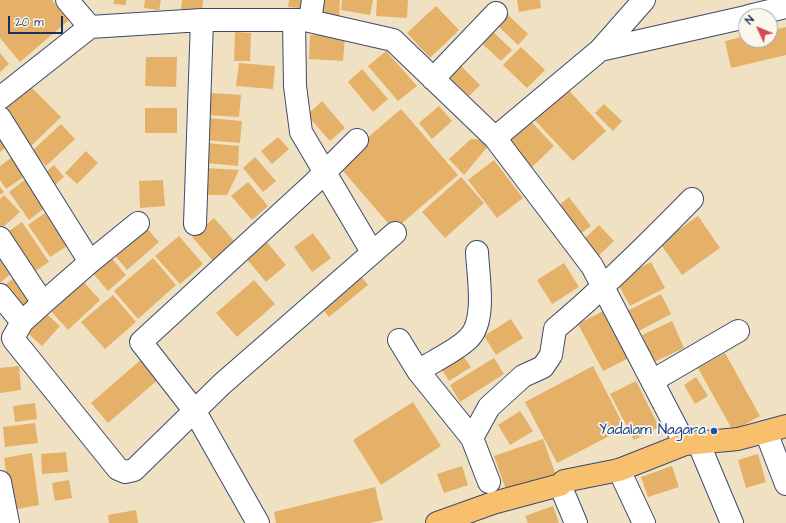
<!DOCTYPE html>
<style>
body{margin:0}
#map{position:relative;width:786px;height:523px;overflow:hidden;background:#efe1c2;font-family:"Architects Daughter",sans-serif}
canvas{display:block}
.north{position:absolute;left:738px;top:8px;width:40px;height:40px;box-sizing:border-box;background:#fbf7ec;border:1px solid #a1a7b3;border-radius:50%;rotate:314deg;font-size:11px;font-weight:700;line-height:16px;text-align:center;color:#1b2f5e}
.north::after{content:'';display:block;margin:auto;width:14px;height:18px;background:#d1495b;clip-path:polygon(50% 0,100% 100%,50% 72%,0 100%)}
.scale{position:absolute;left:8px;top:16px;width:55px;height:18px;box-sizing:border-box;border:2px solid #1b2f5e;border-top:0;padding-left:5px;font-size:12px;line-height:14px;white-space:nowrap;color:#1b2f5e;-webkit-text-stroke:3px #fbf7ec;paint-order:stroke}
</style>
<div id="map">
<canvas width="786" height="523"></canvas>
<div class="north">N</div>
<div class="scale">20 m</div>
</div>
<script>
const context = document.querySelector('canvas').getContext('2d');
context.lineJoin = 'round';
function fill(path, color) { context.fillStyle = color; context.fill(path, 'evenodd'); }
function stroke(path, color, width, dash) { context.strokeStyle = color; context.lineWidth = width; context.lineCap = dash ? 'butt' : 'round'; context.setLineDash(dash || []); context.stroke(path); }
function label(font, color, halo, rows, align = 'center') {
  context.font = font + ' "Architects Daughter",sans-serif'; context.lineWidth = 3.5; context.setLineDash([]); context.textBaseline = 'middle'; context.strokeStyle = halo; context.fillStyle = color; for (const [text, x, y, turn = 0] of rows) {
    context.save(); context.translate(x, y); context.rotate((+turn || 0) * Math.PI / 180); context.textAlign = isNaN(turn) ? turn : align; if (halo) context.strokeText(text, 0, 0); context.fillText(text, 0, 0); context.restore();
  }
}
fill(new Path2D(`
 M0,0h52l17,20 -49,42 -20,-24z
 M114,0h12v5l-13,-1z
 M145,0h16l-2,10 -15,-2z
 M182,0h21l-1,11 -21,-2z
 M289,0h24l-1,9 -24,-2z
 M318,0h22l-1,18 -22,-2z
 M342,0h31l-3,15 -29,-5z
 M377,0h31l-1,18 -31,-2z
 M517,0h23l1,8 -22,4z
 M436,6l23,24 -29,28 -23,-25z
 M507,14l21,20 -10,11 -22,-21z
 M786,27v28l-55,13 -6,-27 21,-5v4h24v-9z
 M489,28l23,22 -11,11 -23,-21z
 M235,32l16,1 -1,28h-16z
 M310,35l35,1 -2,25 -34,-2z
 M521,47l24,23 -18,18 -24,-23z
 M386,51l31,35 -19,15 -30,-35z
 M0,53l9,11 -9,8z
 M146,57h31l-1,30 -31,-1z
 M457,62l23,23 -11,11 -23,-22z
 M239,63l36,3 -2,23 -37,-3z
 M362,69l26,30 -15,13 -25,-30z
 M28,84l33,33 -30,29 -31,-32z
 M565,86l41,45 -33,30 -41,-44z
 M210,93l31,2 -2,22 -31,-2z
 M322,101l23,27 -15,13 -23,-26z
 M604,104l18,17 -9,10 -18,-18z
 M439,106l13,15 -20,18 -13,-16z
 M145,108h32v25h-32z
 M401,109l57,66 -64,55 -57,-66z
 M525,115l29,31 -23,22 -29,-30z
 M208,118l34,3 -2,22 -34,-3z
 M61,124l14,15 -29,27 -14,-15z
 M278,137l11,12 -17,15 -11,-13z
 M0,138l7,8 -7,6z
 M471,139l22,1 -29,35 -15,-16z
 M206,143l33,3 -1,20 -33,-3z
 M86,151l12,12 -21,21 -12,-11z
 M12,157l13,19 -19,13 -6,-9v-14z
 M255,157l21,24 -13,11 -20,-24z
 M494,160l29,38 -26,20 -29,-38z
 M54,165l10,12 -15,13 -10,-12z
 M206,168l33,2 -12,25h-23z
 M461,177l23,26 -39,35 -23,-26z
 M26,179l20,28 -17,13 -20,-28z
 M163,180l2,26 -25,2 -1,-27z
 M248,182l20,24 -16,14 -21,-24z
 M0,187l4,5 -4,3z
 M4,195l16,17 -18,16 -2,-2v-27z
 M569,197l22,29 -11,8 -22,-28z
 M45,213l22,33 -17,11 -22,-32z
 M698,216l22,32 -38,27 -22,-32z
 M214,218l23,26 -22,19 -23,-26z
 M22,222l27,40 -17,11 -26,-40z
 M143,224l16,18 -32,28 -15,-18z
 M599,225l15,16 -19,18 -15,-16z
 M313,233l18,25 -19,14 -18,-25z
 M179,236l24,28 -23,20 -25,-28z
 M265,240l21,25 -20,17 -21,-25z
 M0,254l14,17 -14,12z
 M109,255l17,20 -18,16 -17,-20z
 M153,258l23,27 -38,34 -24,-28z
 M651,262l14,26 -35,18 -14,-26z
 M564,263l15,24 -27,17 -15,-24z
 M356,270l12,15 -39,32 -12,-15z
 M16,276l17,23 -14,11 -18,-22z
 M81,279l19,21 -32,30 -19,-21z
 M254,280l21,24 -38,33 -21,-24z
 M661,294l10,20 -34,18 -10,-21z
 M113,295l23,27 -31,27 -24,-27z
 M40,308l20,18 -18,20 -20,-18z
 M605,310l24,48 -26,13 -25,-47z
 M511,319l12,19 -27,17 -12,-19z
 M672,321l12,27 -30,14 -12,-27z
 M459,350l12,17 -22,14 -11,-18z
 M725,353l35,63 -27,15 -35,-63z
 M143,358l17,20 -52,45 -17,-20z
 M494,358l10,16 -44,28 -10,-17z
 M19,366l2,24 -21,3v-25z
 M593,366l32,62 -68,35 -32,-61z
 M696,377l12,19 -13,8 -11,-19z
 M636,381l23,46 -25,13 -24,-46z
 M413,402l28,44 -60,39 -28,-45z
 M35,403l2,16 -22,3 -2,-16z
 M520,411l13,20 -23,14 -12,-20z
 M35,423l3,20 -33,4 -2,-20z
 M543,439l14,39 -49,17 -14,-39z
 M66,452l2,20 -26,2 -1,-20z
 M32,453l7,52 -27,5 -8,-52z
 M758,454l8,28 -20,6 -8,-28z
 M462,466l6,19 -24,8 -7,-19z
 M672,466l7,21 -31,10 -7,-20z
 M69,480l3,18 -17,3 -3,-18z
 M375,487l8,33 -14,3h-93l-2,-11z
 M553,506l6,17h-31l-3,-7z
 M136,510l2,13h-29l-1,-8z`), '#e5b067');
const minor = new Path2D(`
 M67,0l23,27
 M749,16l37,-9
 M294,20l1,66 6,46 71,120
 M310,21l3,-21
 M600,50l146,-33
 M433,79l63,-66
 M0,98l90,-71 112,-7h103l88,20 102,98 97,128 93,178
 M0,118l90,144
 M495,138l105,-88 44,-50
 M195,224l7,-204
 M0,238l43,65 47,-41 48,-39
 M0,295l22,27
 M43,303l-21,19 -9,16 1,2 104,129 7,3 9,-2 88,-86 173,-151
 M399,340l19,31 54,67
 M418,371c14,-9 39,-21 50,-32 19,-17 10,-63 9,-87
 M652,381l86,-50
 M766,432l20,52
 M698,442l34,81
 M619,470l25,53
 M0,482l8,41
 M489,482l-17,-44 17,-31 34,-31 20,-9 8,-12 4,-26c48,-40 93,-85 137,-130
 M560,485l16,38
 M258,523l-64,-113 -53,-68 173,-159 43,-43`);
const major = new Path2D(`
 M437,523l56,-20 67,-18 4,-4 55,-11 66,-26 53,-5 48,-13`);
stroke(minor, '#3b4a6d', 24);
stroke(major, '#3b4a6d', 24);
stroke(minor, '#fff', 22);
stroke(major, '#f8bf6c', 22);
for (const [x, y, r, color] of [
 [714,431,4,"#1a4fb4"]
]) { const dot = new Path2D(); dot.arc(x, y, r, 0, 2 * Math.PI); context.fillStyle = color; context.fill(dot); stroke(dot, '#fbf7ec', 1.5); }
label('15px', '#164399', '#fbf7ec', [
 ["Yadalam Nagara",706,431]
], 'right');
</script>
